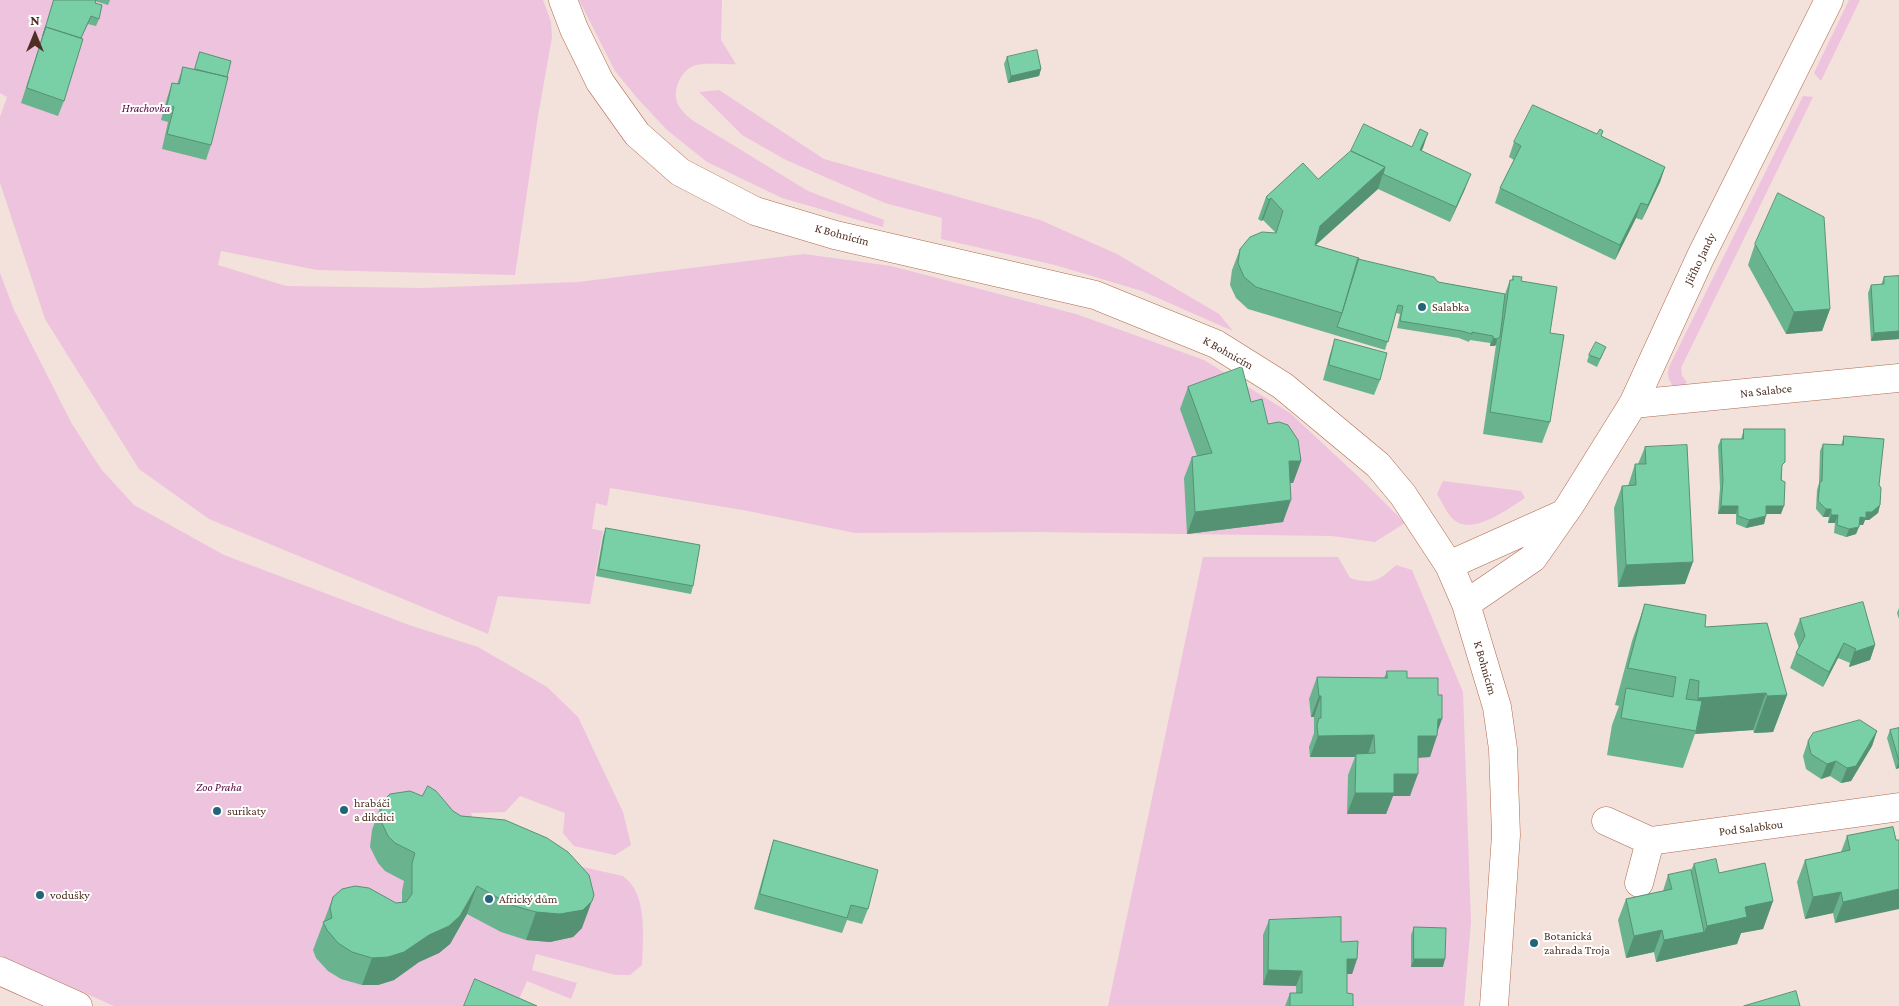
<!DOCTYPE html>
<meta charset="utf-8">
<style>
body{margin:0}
#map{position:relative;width:1899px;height:1006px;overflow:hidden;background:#f3e1db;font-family:"Crimson Pro",serif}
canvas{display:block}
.north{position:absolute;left:10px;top:10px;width:50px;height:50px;-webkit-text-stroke:4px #fff;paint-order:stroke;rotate:0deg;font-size:14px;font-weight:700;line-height:20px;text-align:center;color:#4f2f23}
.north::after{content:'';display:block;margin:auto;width:18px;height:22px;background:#4f2f23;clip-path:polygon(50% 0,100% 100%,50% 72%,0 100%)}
</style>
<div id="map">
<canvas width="1899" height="1006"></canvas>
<div class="north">N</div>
</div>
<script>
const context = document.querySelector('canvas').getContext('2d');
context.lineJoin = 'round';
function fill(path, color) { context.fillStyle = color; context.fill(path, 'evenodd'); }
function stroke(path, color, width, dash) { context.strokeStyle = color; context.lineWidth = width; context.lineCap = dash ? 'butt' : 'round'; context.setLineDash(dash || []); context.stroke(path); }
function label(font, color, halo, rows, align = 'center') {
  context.font = font + ' "Crimson Pro",serif'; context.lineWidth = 4; context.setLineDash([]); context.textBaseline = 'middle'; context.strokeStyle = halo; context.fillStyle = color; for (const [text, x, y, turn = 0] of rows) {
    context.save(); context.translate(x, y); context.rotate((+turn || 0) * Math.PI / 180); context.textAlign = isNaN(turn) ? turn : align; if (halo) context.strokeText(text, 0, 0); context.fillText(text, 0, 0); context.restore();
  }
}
fill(new Path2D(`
 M0,0h543l8,22 1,15 -14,79 -23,159 -198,-5 -96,-19 -3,14 68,21 137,2 155,-6 226,-28 87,12 185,48 128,46 86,53 73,68 42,42 -30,19 -43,-6 -145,-2 -149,-2 -183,1 -107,-22 -138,-23 -3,18 -11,-3 -4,26 11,2 -13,73 -92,-8 -10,38 -279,-115 -70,-50 -94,-150 -45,-136v-66l7,-20 -7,-4z
 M579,0h143l-1,40 15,24c-13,1 -32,-2 -43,2 -15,7 -23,30 -12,43 3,4 7,8 11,11l116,71 76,29 -1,7 -101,-29 -75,-36 -40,-32 -29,-31 -23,-28z
 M1849,0h11l-39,81 -7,-8z
 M719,90l105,69 216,61 77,34 102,60 14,17 -91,-40 -87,-26 -114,-26 1,-21 -57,-15 -99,-43 -44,-25 -43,-43z
 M1803,96l10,1 -132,271 1,8 5,6 -7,8c-10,-5 -14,-12 -11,-23z
 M0,273l14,37 58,114 29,45 33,36 90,50 188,71 66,21 69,40 31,30 45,95 8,33 -16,10 -41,-9 -11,-13 2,-20 -45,-17 -15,16 -34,1 12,32 140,31c25,18 20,61 19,89l-12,10h-15l-79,-21 -4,16 45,13 -6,16 -44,-18 -11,25h-402l-114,-51z
 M1443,481l78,10 4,7c-16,10 -52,38 -71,22 -7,-6 -12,-18 -17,-26z
 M1203,557h135l12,21c23,7 29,3 46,-13l16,5 51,122 8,230 -7,84h-356zM1379,692h19l1,7 31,1v16l4,1v24h-4l-1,16 -19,1v38h-24l-1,18h-37v-38l19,-2v-17h-57l1,-18h3v-22h-3l-2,-18h70z`), '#eec3dd');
const minor = new Path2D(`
 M563,0l11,29 26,53 37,52 43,38 75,39 80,24 260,60 121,49 67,42 95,79 25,30 46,70 17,39 31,103 6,42 3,86 -12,171
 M1633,404l266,-26
 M1449,565l114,-51
 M1466,604l67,-46 37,-53 63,-101 68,-148 128,-256
 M1606,821l44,20 249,-34
 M1639,883l11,-42
 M0,971l78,35`);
stroke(minor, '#b3694d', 29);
stroke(minor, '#fff', 28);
fill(new Path2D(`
 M54,0h56l-2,5 -13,-4v2l4,16 -3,7 -8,-2 -7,14 -17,63 -6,15 -37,-13z
 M200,52l11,93 -5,15 -44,-11 6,-27 -7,-2 6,-22 5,-15 5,1 6,-17 12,3z
 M1007,57l34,12 -2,7 -31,7 -4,-19z
 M1603,131l-2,5 64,31 -5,15 -18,38 -6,-2 -21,42 -120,-57 5,-15 14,-28 -5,-3 5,-15 83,-8z
 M1428,133l-7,18 44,38 -15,33 -72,-33 -62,56 42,14 80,23 67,12 5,-14h2l1,-4 8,5 29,52v89l-8,21 -59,-9 13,-89 -2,1h-4v-3l-20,-3 -1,2 -10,-4 -62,-10 3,-14 -4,-1 -11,37 -137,-41 -12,-11 -6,-13 2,-15 8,-21 36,-16 -13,-13 -2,1 -3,-2 8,-22 146,-50z
 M1755,244l75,65 -8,22 -36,3 -38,-69z
 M1899,276v63l-28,2 -3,-48 3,-8h10l3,-8z
 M1335,339l45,41 -6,15 -51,-15 7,-26z
 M1603,354l-6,13 -10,-5 2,-7z
 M1188,387l63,15 17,22 33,37 -8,22h-3l-7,39 -96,12 -3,-56 8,-21 5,-1 -17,-47z
 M1744,429l38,41 -1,44h-15l-2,10 -18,4 -10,-4v-10h-18l2,-26 -2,-42 3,-7h20z
 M1844,436l35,49 1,20 -2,8 -9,7h-4l-2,5h-4l-3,9 -10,3 -12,-4 1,-10h-7l1,-6h-6l-7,-8 1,-19 2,-7 1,-32 3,-7 18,1z
 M1645,447l40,137 -67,3 -4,-79 8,-22h6l7,-22h3z
 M606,528l87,58 -2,8 -95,-18 7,-40z
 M1645,604l60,23 82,68 -14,37 -19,1 -1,-3 -58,4 -12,34 -76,-13 5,-30 7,-19 -4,-1 17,-64z
 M1899,608v11l-2,-6z
 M1800,619l75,26 -5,15 -21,7 1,-4 -12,-5 -15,29 -33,-19 6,-15 3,-5 -5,-14z
 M1387,671l20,7 31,52 -8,27 -12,1 -8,38h-17l-7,18h-39l1,-39 7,-18h-45l-1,-10 5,-14v-16h-3l-2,-18 8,-22 67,1z
 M1899,728v40l-3,1 -9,-31 3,-8z
 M1877,731l-5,15 -21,35 -10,2 -11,-7 -9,3 -15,-10 -3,-13 5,-15z
 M382,802l71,9 129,117 -9,9 -23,5 -24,-2 -25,-8 -34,-18 -17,30 -11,9 -20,9 -25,18 -16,5h-16l-21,-6 -13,-8 -12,-13 -3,-8 20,-53 63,6 6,-1v-11l2,-10 -19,-10 -7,-8 -8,-16 2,-17z
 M1893,827l-58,96 -2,-10 -28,6 -8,-37 8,-22 36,-8 6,-16z
 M774,840l94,69 -6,15 -15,-4 -5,13 -88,-24 15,-54z
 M1694,864l25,9 54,28 -10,28 -22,4 -4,11 -81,18 -2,-10 -28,6 -8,-38 8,-21 37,-8 5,-16 23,-5z
 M1269,920l72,22 16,17 -5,15h-5v19l6,13h-68l5,-13h6v-7l-33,-1v-50z
 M1414,927l29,40h-32v-32z`), '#69b38f');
fill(new Path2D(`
 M1041,69l-2,7 -31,7 3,-7z
 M1428,133l-5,15 -9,17 6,-15z
 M1385,167l-7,22 -66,59 8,-22z
 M1665,167l-5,15 -18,38 6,-15z
 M1471,174l-6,15 -15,33 6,-15z
 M1271,198l-8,22 -2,1 8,-21z
 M1641,203l-5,15 -21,42 5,-15z
 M1830,309l-8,22 -36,3 8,-22z
 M1899,331v8l-28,2 3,-8z
 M1493,338l4,1 -1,6 -2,1h-4z
 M1289,461h12l-8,22h-12z
 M1291,500l-8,22 -96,12 8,-22z
 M1880,505l-2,8 -9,7h-4l-2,5h-6l3,-8 6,-5z
 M1721,506h17l-2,8h-18z
 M1766,506h18l-3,8h-17z
 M1826,509h5l-2,8h-6z
 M1831,515h7l-3,8h-7z
 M1766,516l-2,8 -18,4 3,-8z
 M1859,527l-3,7 -10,3 3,-8z
 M1693,562l-8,22 -67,3 8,-22z
 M1844,643l-6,15 -15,29 6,-15z
 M1875,645l-5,15 -21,7 5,-15z
 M1766,693l-13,37 -58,4 1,-3 -10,-2 12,-31z
 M1787,695l-14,37 -19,1 13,-37z
 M1319,696h2l-7,21h-3z
 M1438,719h4l-6,17h1l-7,21 -20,1 8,-22z
 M1877,731l-5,15 -21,35 -10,2 6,-15z
 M1374,735l-7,22 -11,-3 -1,3h-45l8,-21z
 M1836,761l-6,15 -9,3 6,-15z
 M1899,761v7l-3,1z
 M1394,774h24l-8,22h-17l-7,18h-39l8,-21z
 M477,886l-10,28 -17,30 -11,9 -20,9 -25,18 -16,5h-16l10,-27 57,-23z
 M1899,889v20l-64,14 8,-21z
 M1841,892l-8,21 -28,6 8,-22z
 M592,901l-10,27 -9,9 -23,5 -24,-2 10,-28z
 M1773,901l-10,28 -22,4 -4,11 -81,18 8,-22 40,-8 3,-6 38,-19z
 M1662,930l-8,22 -28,6 8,-22z
 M1347,959h10l-5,15h-10z
 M1414,959h31l-2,8h-32z
 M1268,970l34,1 -6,15 -33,-1z`), '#559274');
const building = new Path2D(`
 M54,0h42l-1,3 7,2 -3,14 -8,-3 -10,22 -35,-11 -3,8z
 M46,27l37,12 -19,62 -37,-13z
 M1037,50l4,19 -30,7 -4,-19z
 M200,52l31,9 -4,16 -32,-8z
 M183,67l45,10 -17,68 -44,-11 7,-27 -7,-2 5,-22 7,1z
 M1533,105l64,29 3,-5 3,2 -2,5 64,31 -17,38 -7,-2 -21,42 -120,-57 21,-42 -7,-4z
 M1364,124l48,23 8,-18 8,4 -8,17 51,24 -15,33 -73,-33 2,-7 -34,-16z
 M1351,151l34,16 -65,59 -5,19 44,13 -17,55 -86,-26 -12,-10 -6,-14 2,-14 10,-12 12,-5 14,1 7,-22 -12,-13 -2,2 -3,-3 37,-34 15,16z
 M1778,193l46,24 6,92 -36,3 -39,-68z
 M1358,259l76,18 4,5 67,12 -5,43 -3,2 -4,-1v-2l-21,-4v2l-10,-3 -62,-10 3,-15 -5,-1 -10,37 -51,-15 5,-14z
 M1513,276l9,1 -1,4 36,6 -7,46 14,2 -14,87 -60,-10 20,-132h3z
 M1899,276v55l-25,2 -3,-48 13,-1v-7z
 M1335,339l52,14 -7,27 -51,-15z
 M1596,342l10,5 -6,12 -11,-4z
 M1242,367l9,35 11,-3 6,25 11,-2 9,3 10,15 3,21h-12l2,39 -96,12 -3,-55 20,-4 -24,-66z
 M1744,429h41v33l-3,3 -1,15 4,2 -1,24h-18v10l-17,4 -11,-4v-10h-17l2,-26 -2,-41h22z
 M1844,436l40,3 -5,46 2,3 -1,17 -8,7h-6v6l-6,-1 -1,10 -10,2 -12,-4 1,-10h-7v-6h-5l-8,-8 2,-19 2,-1 1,-37 20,1z
 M1687,445l6,117 -67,3 -4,-79 14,-1 -1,-21h11l-1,-17z
 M606,528l94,17 -7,41 -94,-17z
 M1863,602l12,43 -21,7 2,-3 -12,-6 -15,29 -33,-19 9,-17 -5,-17z
 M1645,604l61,11 -1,12 62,-4 20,72 -20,1 -1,-3 -68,5 1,-17 -9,-2 -4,20 16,2 -6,30 -75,-13 5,-30 47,9 3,-20 -48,-9z
 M1387,671h20v7h31v17h4v24h-4l-1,17h-19v38h-24v19h-39l1,-39 19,-1 -1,-18 -56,1 -1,-11 2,-7h2v-22h-2l-2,-19 70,1z
 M1860,720l17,11 -21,35 -9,2 -11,-7 -9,3 -16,-10 -3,-13 5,-8z
 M1899,728v33l-9,-31z
 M428,786l8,5 17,20 8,5 44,4 42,18 21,14 21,23 5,20 -2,6 -9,9 -23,4 -24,-2 -25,-7 -34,-19 -17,30 -11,10 -20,9 -25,17 -16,5 -16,1 -20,-6 -14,-9 -11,-13 -4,-8 9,-4 -2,-10 3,-11 9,-8 13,-3 14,2 27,15 10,-1 6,-8v-31l3,-10 -20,-10 -7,-7 -8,-17 2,-17 8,-8 20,-3 12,5z
 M1893,827l3,13h3v49l-56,13 -2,-10 -28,5 -8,-37 45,-10 -3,-14z
 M774,840l104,30 -10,39 -17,-4 -4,13 -87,-24z
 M1716,859l3,14 46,-10 8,38 -28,6 2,10 -40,9 -13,-62z
 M1691,870l13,62 -40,8 -2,-10 -28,6 -8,-37 46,-10 -4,-14z
 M1341,917v25l17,-1 -1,18h-10v34l6,1v12h-63v-13h12v-22l-34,-1 1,-50z
 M1414,927l32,1 -1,31h-31z
 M475,979l62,27h-73z
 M1796,991l4,15h-56z`);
fill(building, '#7ad0a6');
stroke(building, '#559274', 1);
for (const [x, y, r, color] of [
 [1422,307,5,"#246579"],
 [344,810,5,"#246579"],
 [217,811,5,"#246579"],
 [40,895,5,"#246579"],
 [489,899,5,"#246579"],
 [1534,943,5,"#246579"]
]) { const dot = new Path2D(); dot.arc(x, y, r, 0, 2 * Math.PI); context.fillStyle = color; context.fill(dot); stroke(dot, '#fff', 2); }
label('italic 12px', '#570543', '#fff', [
 ["Hrachovka",146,108],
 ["Zoo Praha",219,787]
]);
label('12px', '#4f2f23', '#fff', [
 ["K Bohnicím",842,235,15],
 ["Jiřího Jandy",1700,259,-64],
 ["K Bohnicím",1228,353,29],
 ["Na Salabce",1766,391,-6],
 ["K Bohnicím",1485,668,74],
 ["Pod Salabkou",1751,828,-7]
]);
label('12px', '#4f2f23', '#fff', [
 ["Salabka",1432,307],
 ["hrabáči",354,803],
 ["a dikdici",354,817],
 ["surikaty",227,811],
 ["vodušky",50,895],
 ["Africký dům",499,899],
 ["Botanická",1544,936],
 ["zahrada Troja",1544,950]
], 'left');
</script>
